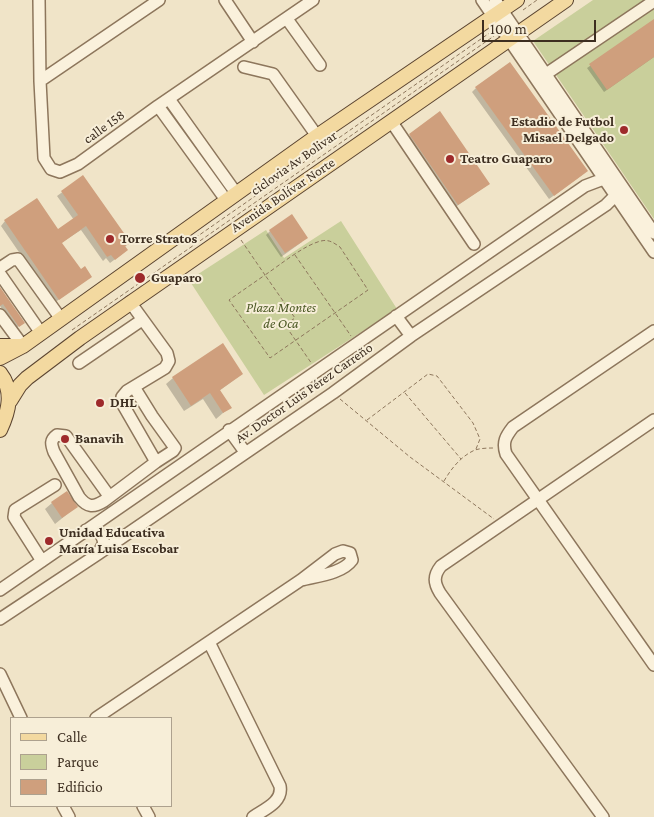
<!DOCTYPE html>
<meta charset="utf-8">
<style>
body{margin:0}
#map{position:relative;width:654px;height:817px;overflow:hidden;background:#f0e4c8;font-family:"Crimson Pro",serif}
canvas{display:block}
.legend{position:absolute;left:10px;top:717px;width:162px;height:90px;box-sizing:border-box;background:#f7eed8;border:1px solid #ada18e;margin:0;padding:6px 9px;list-style:none;font-size:15px;color:#3d2e20}
.legend li{display:flex;align-items:center;gap:10px;height:25px}
.legend b{width:25px;border:1px solid #ada18e}
.scale{position:absolute;left:482px;top:20px;width:114px;height:22px;box-sizing:border-box;border:2px solid #3d2e20;border-top:0;padding-left:6px;font-size:15px;line-height:18px;white-space:nowrap;color:#3d2e20;-webkit-text-stroke:4px #f7eed8;paint-order:stroke}
</style>
<div id="map">
<canvas width="654" height="817"></canvas>
<ul class="legend">
<li><b style="height:6px;background:#f3d9a0"></b>Calle</li>
<li><b style="height:14px;background:#c9cf9b"></b>Parque</li>
<li><b style="height:14px;background:#cf9f7d"></b>Edificio</li>
</ul>
<div class="scale">100 m</div>
</div>
<script>
const context = document.querySelector('canvas').getContext('2d');
context.lineJoin = 'round';
function fill(path, color) { context.fillStyle = color; context.fill(path, 'evenodd'); }
function stroke(path, color, width, dash) { context.strokeStyle = color; context.lineWidth = width; context.lineCap = dash ? 'butt' : 'round'; context.setLineDash(dash || []); context.stroke(path); }
function label(font, color, halo, rows, align = 'center') {
  context.font = font + ' "Crimson Pro",serif'; context.lineWidth = 4; context.setLineDash([]); context.textBaseline = 'middle'; context.strokeStyle = halo; context.fillStyle = color; for (const [text, x, y, turn = 0] of rows) {
    context.save(); context.translate(x, y); context.rotate((+turn || 0) * Math.PI / 180); context.textAlign = isNaN(turn) ? turn : align; if (halo) context.strokeText(text, 0, 0); context.fillText(text, 0, 0); context.restore();
  }
}
fill(new Path2D(`
 M593,0h61v219l-121,-178z
 M341,221l56,88 -133,86 -75,-115 77,-50 18,28z`), '#c9cf9b');
fill(new Path2D(`
 M654,21v36l-50,35 -17,-24z
 M476,88l106,87 -33,24 -77,-107z
 M410,135l79,49 -35,24 -48,-69z
 M83,177l46,65 -4,5 -3,7 -12,9 -4,-5 -3,3 -22,-31 -20,13 20,28 10,6 -37,26 -53,-77 4,-5 53,10 16,-11 -17,-24z
 M270,231l32,11 -21,15 -15,-22z
 M0,289l20,36 -5,4 -15,-23z
 M242,374l-23,17 11,16 -14,12 -13,-20 -19,12 -18,-27 7,-6z
 M52,503l24,4 -21,17 -10,-15z`), '#0003');
fill(new Path2D(`
 M654,19v38l-47,33 -18,-26z
 M510,62l78,109 -34,25 -79,-109z
 M440,111l50,73 -32,21 -49,-71z
 M83,175l48,68 -6,3 3,4 -13,10 -4,-5 -4,2 -21,-31 -24,17 19,26 4,-3 7,11 -33,23 -55,-80 33,-22 21,31 20,-14 -17,-24z
 M292,214l16,24 -23,15 -16,-23z
 M0,287l25,36 -6,4 -16,-23 -3,2z
 M223,343l20,31 -23,16 12,18 -9,5 -13,-20 -19,13 -19,-29z
 M67,491l11,16 -16,11 -11,-16z`), '#cf9f7d');
const minor = new Path2D(`
 M39,0l1,81 4,77 7,11 9,3 18,-8 80,-58 155,-106
 M225,0l28,42
 M482,0l172,252
 M495,0l159,233
 M287,19l33,46
 M244,67l29,7 44,62
 M546,74l108,-73
 M40,81l119,-81
 M169,99l67,94
 M158,106l68,94
 M391,121l83,123
 M0,268l12,-8 6,-1 43,60
 M0,274l41,59
 M0,315l23,31
 M396,316l15,20
 M654,331l-141,96c-7,9 -11,15 -7,27l148,211
 M79,363l63,-43
 M134,387l18,29 23,32 -2,3 -17,11
 M229,430l16,22
 M109,496l-43,-60 -9,-1c-7,5 -6,9 -3,17l25,45c8,10 14,11 25,4l52,-39 -34,-59v-6l5,-6 38,-23 4,-7 -2,-8 -37,-51
 M86,530c10,-2 16,3 18,13l-5,9
 M42,561l-28,-44 1,-7 40,-25
 M0,590l585,-404 29,-11
 M0,619l98,-65 235,-161 78,-57 195,-131 17,-17
 M209,642l71,144c3,16 -15,23 -27,31
 M0,674l21,44
 M96,718l205,-138 34,-26 8,-3 7,2 2,7c-10,14 -36,16 -51,20
 M63,806l6,11
 M143,806l6,11
 M603,817l-163,-224c-6,-10 -7,-17 1,-27l213,-146`);
const major = new Path2D(`
 M0,346h23
 M0,358l23,-12 294,-210 200,-136
 M0,373c14,18 9,38 0,57
 M10,401l10,-16 7,-7 53,-40 486,-338`);
stroke(minor, '#8d765c', 14);
stroke(major, '#5b4430', 16);
stroke(new Path2D(`
 M523,10l14,-10
 M195,238l296,-206
 M241,240l24,35 -36,25 41,58 98,-68 -28,-43c-6,-4 -11,-8 -19,-6 -17,4 -41,24 -56,34l30,43 -10,7 27,39
 M295,255l56,81
 M72,330l422,-294
 M405,393l56,66
 M340,399l70,58 84,62
 M367,420l61,-46 9,2 36,47 7,16 -4,10
 M444,481c7,-12 17,-25 31,-31 6,-2 14,-2 20,-2`), '#8d765c', 1, [4, 2.5]);
stroke(minor, '#faf1dc', 11);
stroke(major, '#f3d9a0', 14);
for (const [x, y, r, color] of [
 [624,130,5,"#9e2a2b"],
 [450,159,5,"#9e2a2b"],
 [110,239,5,"#9e2a2b"],
 [140,278,6,"#9e2a2b"],
 [100,403,5,"#9e2a2b"],
 [65,439,5,"#9e2a2b"],
 [49,541,5,"#9e2a2b"]
]) { const dot = new Path2D(); dot.arc(x, y, r, 0, 2 * Math.PI); context.fillStyle = color; context.fill(dot); stroke(dot, '#f7eed8', 2); }
label('bold 14px', '#3d2e20', '#f7eed8', [
 ["Estadio de Futbol",614,122,"right"],
 ["Misael Delgado",614,138,"right"],
 ["Teatro Guaparo",460,159],
 ["Torre Stratos",120,239],
 ["Guaparo",151,278],
 ["DHL",110,403],
 ["Banavih",75,439],
 ["Unidad Educativa",59,533],
 ["María Luisa Escobar",59,549]
], 'left');
label('14px', '#3d2e20', '#f7eed8', [
 ["calle 158",104,127,-36],
 ["ciclovia Av Bolivar",294,163,-35],
 ["Avenida Bolívar Norte",283,195,-34],
 ["Av. Doctor Luis Pérez Carreño",304,393,-35]
]);
label('italic 14px', '#4d5a26', '#f7eed8', [
 ["Plaza Montes",281,308],
 ["de Oca",281,324]
]);
</script>
